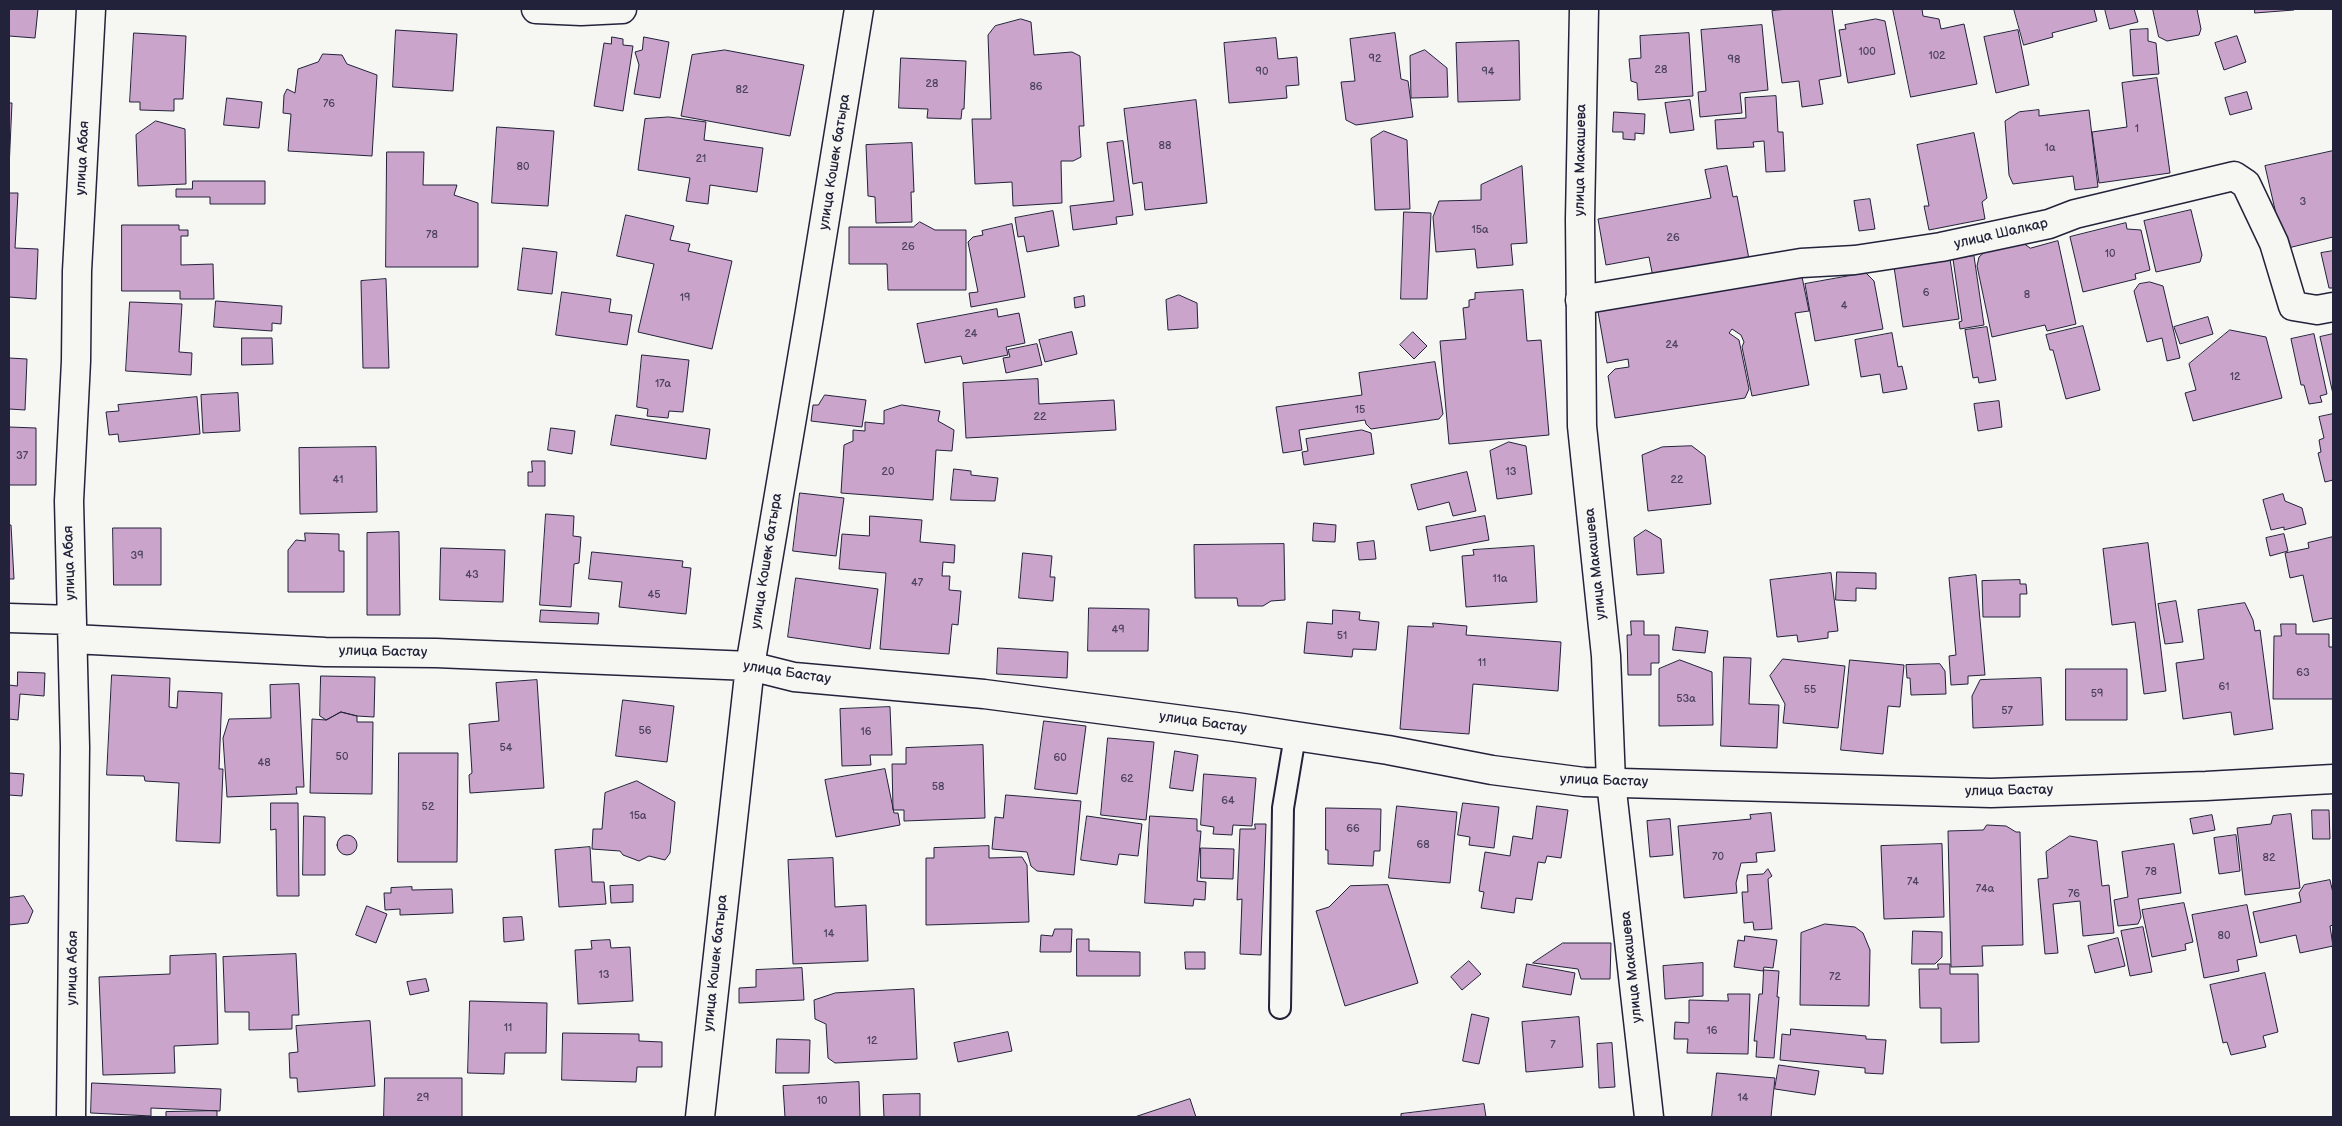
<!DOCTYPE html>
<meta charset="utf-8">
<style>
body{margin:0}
#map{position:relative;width:2342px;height:1126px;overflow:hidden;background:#f6f6f2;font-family:"Balsamiq Sans",sans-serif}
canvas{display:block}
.frame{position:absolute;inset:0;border:10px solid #22223b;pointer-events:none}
</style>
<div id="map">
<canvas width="2342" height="1126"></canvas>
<div class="frame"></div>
</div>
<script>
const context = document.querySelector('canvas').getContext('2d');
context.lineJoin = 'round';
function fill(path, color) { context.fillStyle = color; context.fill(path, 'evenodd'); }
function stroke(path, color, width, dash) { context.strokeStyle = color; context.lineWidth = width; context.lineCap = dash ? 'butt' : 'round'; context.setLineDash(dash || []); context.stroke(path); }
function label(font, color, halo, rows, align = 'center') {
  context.font = font + ' "Balsamiq Sans",sans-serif'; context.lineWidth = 4; context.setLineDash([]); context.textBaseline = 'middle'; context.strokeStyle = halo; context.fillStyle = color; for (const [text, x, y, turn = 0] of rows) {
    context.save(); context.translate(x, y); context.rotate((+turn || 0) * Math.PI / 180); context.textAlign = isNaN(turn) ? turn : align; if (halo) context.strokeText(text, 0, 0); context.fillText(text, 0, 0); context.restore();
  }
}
const building = new Path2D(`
 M9,9h29l-3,29 -26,-2z
 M1788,9h44l9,67 -22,4 4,24 -21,3 -3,-26 -17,2 -10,-72z
 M1893,9h29l1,7 16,3 2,10 23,-5 13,60 -66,13z
 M2014,9h80l3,12 -45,12 1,4 -29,8z
 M2105,9h29l4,13 -28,7z
 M2153,9h44l4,20 -2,6 -32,6 -8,-4z
 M2255,9h39v1l-39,3z
 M1021,19l10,3 3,33 38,-3 8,4 4,70h-5l2,31 -8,4h-12l1,42 -49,3 -1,-24 -37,2 -3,-65h19l-3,-84 7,-9z
 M1876,19l9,2 10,53 -47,9 -9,-53 7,-1 -1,-4z
 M1762,25l6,65 -28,3 2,20 -42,4 -2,-25 8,-1 -5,-61z
 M2148,29v12l8,2 3,31 -26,2 -3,-46z
 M396,30l61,4 -4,57 -60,-4z
 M2018,30l11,55 -33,8 -12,-56z
 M134,33l52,3 -3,63h-9v12l-34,-1v-8h-10z
 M1395,33l6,46 7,2 5,36 -57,8 -10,-5 -5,-38 14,-1 -5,-42z
 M1689,33l4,63 -55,4 -1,-17 -6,-2 -2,-22 12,-1 -1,-22z
 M2237,36l9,26 -22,8 -9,-27z
 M612,37l11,2v6l10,1 -10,65 -29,-5 10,-63 7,1z
 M644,37l25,5 -9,56 -26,-4 5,-29 -4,-13 7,-2z
 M1276,38l2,21 19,-2 2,28 -13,1 1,12 -58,5 -5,-60z
 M1519,41l1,59 -62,2 -2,-59z
 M725,50l79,15 -14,71 -109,-20 11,-61z
 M1425,50l22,18 1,29 -37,1 -1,-42z
 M323,54l19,1 5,9 30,11 -5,81 -84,-5 3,-37 -8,-1 1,-18 3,-6 8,4 3,-24 20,-7z
 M901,58l65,3 -2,48h-2l-1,10 -34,-1 1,-9 -29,-1z
 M2157,78l13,95 -71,10 -7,-51 35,-5 -5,-44z
 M2247,92l5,17 -22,6 -5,-17z
 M1776,96l2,36h5l2,39 -19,1 -2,-31 -11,1 1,5 -37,2 -2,-29 31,-2 -1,-20z
 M227,98l35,4 -3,26 -35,-3z
 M1196,100l11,103 -62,7 -3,-28 -9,2 -9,-75z
 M1690,100l4,30 -24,3 -5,-30z
 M9,103h3l-3,66z
 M2039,110v6l50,-6 9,77 -23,3 -2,-14 -60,8 -4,-9 -4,-54 14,-9z
 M1614,112l31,2 -1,20 -9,-1v7l-12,-1v-7h-10z
 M669,117l37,5 -2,18 59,8 -6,44 -47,-7 -2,19 -22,-3 4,-23 -52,-8 7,-51z
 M156,121l29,8 1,55 -48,2 -2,-51z
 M497,127l57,4 -6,75 -56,-3z
 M1384,131l23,9 3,69 -35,1 -4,-71z
 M1974,133l13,65 -5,4 3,17 -56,11 -5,-24h5l-12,-61z
 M1123,141l10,74 -17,2 1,7 -44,6 -3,-24 44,-5 -7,-58z
 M912,143l2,49h-3l1,30 -36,1 -1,-26 -7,-1 -2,-51z
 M2333,151v86l-49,12 -19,-83z
 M387,152h37l-1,33h34l-3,10 24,8v64h-92z
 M1522,166l5,77 -16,1 2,21 -36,3 -2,-19 -39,3 -3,-35 6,-16 42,-1v-15z
 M1727,166l6,31 4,-1 12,63 -96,18 -4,-20 -43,8 -8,-46 113,-21 -6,-28z
 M193,181h72v23h-55v-7h-34v-8h16z
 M9,193h9l-3,55 23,1 -2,50 -27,-2z
 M1870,199l5,30 -16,2 -5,-30z
 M2191,210l11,45 -2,7 -44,10 -12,-51z
 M1053,211l6,35 -32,6 -3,-16 -6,1 -3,-19z
 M1404,212l27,1 -4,86h-26z
 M626,215l48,11 -4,14 20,4 -2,7 44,10 -20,88 -74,-17 16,-68 -37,-8z
 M920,222l15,8h31v60h-78l-1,-26h-38v-37h64z
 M2126,223l1,6 14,1 9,40 -15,4 1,5 -53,13 -13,-55z
 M1012,224l13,73 -54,10 -2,-14 9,-1 -10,-50 5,-5 10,-2 -1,-4z
 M122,225h57v5h9v6h-7v29l32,-1 1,35h-34v-8h-58z
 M2058,241l18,83 -29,7 -2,-6 -53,12 -15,-71 2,-9 9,-8 35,-6 7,5z
 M523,248l34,4 -5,42 -34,-4z
 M2333,251v37h-4l-8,-35z
 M1974,256l10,69 -24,4 -1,-7 3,-1 -9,-62z
 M1950,259l9,60 -56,8 -9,-60z
 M1801,272l8,39 -14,2 14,72 -57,11 -10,-49 2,-5 -3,-7 -9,-6 -3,4 10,7 10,49 -4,9 -130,20 -7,-42 7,-7 14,-2 -1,-8 -21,4 -10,-57z
 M1866,273l8,8 9,48 -68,12 -10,-57z
 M386,279l3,89h-26l-2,-87z
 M2150,282l13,4 17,72 -13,3 -5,-23 -15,4 -13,-51 5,-7z
 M1523,290l4,51 14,-1 8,95 -100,9 -9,-103 26,-2 -3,-31 6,-1v-7l6,-1v-6z
 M562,292l49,7 -2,13 23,3 -5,30 -71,-10z
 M1179,295l18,8 1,25 -30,2 -2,-30z
 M1084,296l1,10 -10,2 -1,-10z
 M216,301l66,5 -1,18 -9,-1v8l-58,-4z
 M130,302l52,2 -3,48 13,1 -1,22 -65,-4z
 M997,309l1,8 21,-4 6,30 -19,4 2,8 -45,9 -2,-8 -36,7 -8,-39z
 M2208,317l5,17 -33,10 -6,-17z
 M2083,326l17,64 -34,9 -13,-49h-3l-4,-15z
 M1987,327l9,53 -17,3 -1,-6 -5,1 -8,-48z
 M2230,330l36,7 16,61 -89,23 -8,-28 11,-3 -7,-26z
 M1072,332l5,22 -32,8 -6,-22z
 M1413,332l14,14 -13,13 -14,-14z
 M1892,333l6,34 4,-1 5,23 -24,4 -3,-19 -19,3 -6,-37z
 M2314,334l13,60 -7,2 2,6 -13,2 -5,-19h-3l-10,-46z
 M2333,334v60l-13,-57z
 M242,338h30l1,26 -31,1z
 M1037,344l5,21 -36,8 -3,-15 7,-1 -2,-7z
 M642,355l47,5 -6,52 -14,-1 -1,7 -21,-2 1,-7 -11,-2z
 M9,358l18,1 -2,51 -16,-1z
 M1435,362l8,52 -4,5 -68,10 -5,-5 -1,-4 -66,10 3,20 -19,3 -7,-46 86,-12 -3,-22z
 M1038,379l1,25 75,-4 2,30 -150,8 -3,-55z
 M238,393l2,38 -37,2 -2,-38z
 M825,395l41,5 -4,27 -51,-6 2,-16h5z
 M197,397l3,37 -81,8 -1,-8 -9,1 -3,-23 13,-1 -1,-6z
 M1999,401l3,26 -24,4 -4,-27z
 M902,405l38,6 -2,10 16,9 -2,21 -16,-1 -3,50 -92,-7 3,-48 9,-4v-11l12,1v-9l19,2v-13z
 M2333,414v66l-8,2 -7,-29 3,-1 -2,-12 5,-2 -5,-21z
 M616,415l94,14 -4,30 -95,-14z
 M9,427l27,1v57h-27z
 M551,428l24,3 -3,23 -24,-4z
 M1362,430l9,3 3,21 -70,11 -2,-13 6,-1 -2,-12z
 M1509,442l17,4 6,48 -35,5 -7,-48z
 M1692,446l13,10 6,48 -63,7 -6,-56 20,-8z
 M376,447l1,65 -77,2 -1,-66z
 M532,461h13v25h-17v-14h4z
 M954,469l17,2v4l27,3 -3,23 -44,-1z
 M1467,472l9,39 -23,5 -4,-14 -31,8 -7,-25z
 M800,493l44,5 -8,58 -43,-5z
 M2283,494l2,7 17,7 4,16 -22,6v-3l-13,3 -8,-30z
 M546,514l28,2 -1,20 8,1 -2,26 -5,1 -3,43 -31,-2z
 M870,516l52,4 -2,22 35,3 -1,18 -11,-1 -1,14h8l-1,14 12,1 -3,34 -6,-1 -3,30 -69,-5 6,-76 -47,-4 3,-35 27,2z
 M1485,516l4,24 -59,11 -4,-24z
 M1314,523l22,2 -1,17 -22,-1z
 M9,525h2l3,54h-5z
 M113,528h48v57h-47z
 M1646,530l15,9 3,34 -27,2 -3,-37z
 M399,532l1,83h-33v-82z
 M305,533l34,1v17h5v41h-56v-42l8,-10 9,1z
 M2284,534l4,17 -18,5 -4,-18z
 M2333,537v81l-20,4 -10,-47 -13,3 -5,-25 24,-5 -1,-5z
 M1374,541l2,18 -17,1 -2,-17z
 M2148,543l18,148 -22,3 -9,-72 -23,3 -9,-76z
 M1284,544l1,56 -14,1 -8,5h-25l-1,-8h-42l-1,-53z
 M1534,546l3,56 -71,5 -4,-51 12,-1 -1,-5z
 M441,548l64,2 -2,52 -63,-2z
 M592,552l91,9 -1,6 9,1 -5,46 -67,-7 3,-25 -33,-3z
 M1023,553l29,3 -2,21h5l-2,24 -34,-3z
 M1837,572l39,1v16l-20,-1v13l-20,-1z
 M1831,573l7,58 -10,1v6l-30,4 -1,-7 -20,2 -7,-57z
 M1976,575l9,100 -17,1v8l-17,1 -2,-29 7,-1 -7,-77z
 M796,578l82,11 -8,60 -82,-12z
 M2020,580v4h6l1,10h-7v23h-37l-1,-36z
 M2176,601l7,41 -18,2 -7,-40z
 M2245,603l8,17 2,11 5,-1 13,99 -39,6 -3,-23 -48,7 -7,-56 28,-4 -6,-49z
 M1089,608l60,1 -1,42h-60z
 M541,610l58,3 -1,11 -58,-2z
 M1333,610l27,2 -1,8 20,2 -3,28 -23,-1 -1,8 -48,-4 3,-31 25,2z
 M1631,621h13v14h15v28h-8v12h-23l-1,-40h4z
 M1433,623l34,3 -1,9 95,7 -3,49 -85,-7 -4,50 -69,-5 8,-103 25,1z
 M2281,624h15v10h33v13h4v52h-60l1,-63h7z
 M1676,627l32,4 -3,22 -32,-3z
 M998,648l70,4 -1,26 -70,-4z
 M1724,657l27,1 -2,46 30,1 -2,43 -56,-2z
 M1783,659l62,7 -7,62 -55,-5 2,-19 -15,-28z
 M1680,660l32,12 1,53 -54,1v-57z
 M1850,660l54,5 -4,42 -12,-1 -5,48 -42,-4z
 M1940,664l5,7 1,23 -35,1 -1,-17h-3l-1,-13z
 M2066,669h61v51h-61z
 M18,672l27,1 -1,23 -24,-2 -2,26 -9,-1v-34l8,1z
 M112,675l58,3 -1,29 8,1 1,-17 44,2 -3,76h4l-3,74 -44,-2 3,-58 -34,-2 -1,-5 -37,-1z
 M321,676l54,1 -1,40 -17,-1 -16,-4 -15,8 -6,-4z
 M2041,678l2,47 -70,3 -1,-32 8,-16z
 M537,680l7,108 -74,5 -1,-18 3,-2 -3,-49 30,-3 -3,-38z
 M299,684l5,103h-8l1,7 -70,3 -4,-59 6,-19 42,-1 -1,-33z
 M623,700l51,6 -7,56 -51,-6z
 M890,707l2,48h-22l1,10 -29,1 -2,-57z
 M341,712l16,4v6h16l-1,72 -62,-1 2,-74 14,1z
 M1044,721l42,5 -9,68 -42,-5z
 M1108,738l46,4 -8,78 -45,-5z
 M983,745l2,73 -81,3v-11h-11l-1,-46h14v-16z
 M1175,751l23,4 -5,36 -23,-3z
 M399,753h59l-1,109h-59z
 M885,769l9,44h4l2,12 -64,12 -11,-57z
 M9,773l15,1 -2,22 -13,-1z
 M1204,774l52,4 -4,48 -19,-1 -1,10 -19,-1 1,-7 -13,-2z
 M637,781l38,21 -5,51 -5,7 -16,-4 -10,5 -16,-6 -3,-4 -28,-2 1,-20h9l3,-36z
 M1006,795l75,6 -7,74 -37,-4 -6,-5 -4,-14 -35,-3 3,-32 8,1z
 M271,803h27l1,93h-22l-1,-67 -5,1z
 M1463,803l36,4 -5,41 -25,-3 1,-8 -12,-2z
 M1397,806l60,6 -7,71 -61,-5z
 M1537,806l31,4 -7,48 -14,-2 -2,7 -7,-1 -6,38 -16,-2 -2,15 -33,-5 3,-16 -5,-1 6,-39 25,4 3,-20 19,3z
 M1326,808l55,1 -1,42h-6l-1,15 -45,-2v-14h-2z
 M2312,810h17l1,29h-17z
 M1771,813l4,38 -19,2 1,9 -16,1 -5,20 1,10 -53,5 -6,-72 73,-7 -1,-4z
 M2291,814l9,74 -55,7 -8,-67 34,-4 2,-8z
 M2212,815l3,15 -22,4 -3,-15z
 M304,816l21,1v58h-22z
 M1087,816l55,8 -4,32 -19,-2 -2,11 -36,-5z
 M1150,816l47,3v12h4l-4,50 9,1 -1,18 -11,-1 -1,7 -48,-3z
 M1670,819l3,36 -23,2 -3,-36z
 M1255,824h11l-5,131 -21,-1 2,-55 -5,1 3,-71h15z
 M1987,825l19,1 10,6h4l3,113 -41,1 1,20 -32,1 -3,-136 35,-1z
 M337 845a10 10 0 1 1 20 0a10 10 0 1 1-20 0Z
 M2236,835l4,36 -21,3 -5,-36z
 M2070,836l27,5 5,45 7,-1 5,48 -31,3 -3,-35 -27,3 5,49 -13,1 -7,-75 10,-1 -2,-26z
 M1942,844l2,73 -60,2 -3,-73z
 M2174,844l7,49 -43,6 3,18 -3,7 -20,2 -4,-26 14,-3 -6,-45z
 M989,846v12l33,-1 5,8 2,57 -103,3v-67h8v-10z
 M590,847l2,35h12l2,22 -47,3 -4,-57z
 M1201,848l33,1 -1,30 -32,-1z
 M833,858l2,49 31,-2 2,56 -75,3 -5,-104z
 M1768,869l4,7 -4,3 4,50 -18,1 -1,-8 -9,1 -2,-31h6l-1,-17 16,-1z
 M2330,880l3,13v32l-3,1 3,20 -33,7 -4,-18 -36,8 -7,-31 48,-10 -2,-9 5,-8z
 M633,885v17l-22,1 -1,-17z
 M1388,885l30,98 -73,23 -29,-95 13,-4 21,-21z
 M412,887v3l40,-1 1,24 -53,2v-6l-15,1 -1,-17h7v-5z
 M24,896l9,15 -5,12 -19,2v-27z
 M2184,903l9,39 -8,2 1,6 -34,7 -10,-47z
 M2247,905l10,51 -20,4 2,11 -35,7 -12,-63z
 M367,906l20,8 -11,29 -20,-8z
 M522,917l2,23 -20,2 -1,-24z
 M1825,924l30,3 8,6 7,17 -1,56 -69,-1 1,-72z
 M2143,927l9,45 -22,4 -9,-45z
 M1055,929h17l-1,23h-31l1,-17 11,1z
 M1913,931l29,1v25l-7,7h-23z
 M1745,936l32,4 -4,28 -9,-1 -1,4 -29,-4 4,-27 6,1z
 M2118,938l7,28 -30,7 -7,-27z
 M1077,939h12v12l51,1v24h-63z
 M610,940l1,8 19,-1 3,54 -55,3 -3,-54 17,-1 -1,-8z
 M1563,943h48l-1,36h-29l-3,-10 -45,-6z
 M1185,952h20v17h-19z
 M216,954l2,90 -44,2 1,27 -72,2 -4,-98 71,-3v-18z
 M296,954l3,61h-7v14l-43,1v-18h-24l-2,-55z
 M1469,961l12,13 -19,16 -11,-13z
 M1703,963v33l-38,3 -2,-33z
 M1527,964l48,9 -4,22 -48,-8z
 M1938,964h12v10h28l1,68 -38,1v-35h-21l-1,-39h19z
 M802,968l2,32 -65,3v-15l17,-1v-17z
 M1764,970l15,1 -2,26h2l-5,61 -18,-1 1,-16h-3l5,-47h3z
 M2265,973l13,59 -15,4 3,11 -35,8 -4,-13 -4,1 -13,-58z
 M426,979l3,12 -19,4 -3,-13z
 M914,989l3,70 -82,4 -7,-5 -2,-34 -11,-5 -1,-19 21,-7z
 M1728,994h22l-2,60 -61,-1 1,-14h-14l1,-17 14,1v-23l39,1z
 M470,1001l77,2 -1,50h-41l-1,21 -36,-1z
 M1472,1014l17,4 -10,46 -16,-3z
 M1579,1017l4,50 -57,5 -4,-50z
 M370,1021l5,65 -77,6 -1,-14h-7l-1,-25 9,-1 -2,-26z
 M1791,1029l75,7v3l20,1 -3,34 -18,-1v-5l-85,-8 2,-26 8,1z
 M1008,1032l4,19 -54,11 -4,-19z
 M563,1033l76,1v7l23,1v25h-25l-1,15 -74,-2z
 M777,1039l33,1 -1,33h-33z
 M1612,1043l3,44 -16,1 -2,-44z
 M1779,1065l40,6 -4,24 -40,-6z
 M1717,1073l58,5 -4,39h-59z
 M385,1078h77v39h-78z
 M859,1082l1,35h-75l-2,-31z
 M92,1083l129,6 -1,22 -69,-3v8l-60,-3z
 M920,1094v23h-36l-1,-22z
 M1190,1099l6,18h-61z
 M1484,1104l2,13h-85v-3z
 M217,1111v6h-51v-5z`);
fill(building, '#cba4cb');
stroke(building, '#22223b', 1);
const service = new Path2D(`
 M1280,1008l3,-200 12,-72`);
const minor = new Path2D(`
 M536,9l45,2 41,-2
 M1580,300l221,-37 54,-3 86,-13 108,-23 26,-10 159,-38 12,8 28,59 19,63 24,4 16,-3
 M9,618l63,2
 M73,639l252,13 111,1 314,13 44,11 190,17 252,33 152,23 104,20 92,12 407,11 215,-7 127,-7
 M71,1117l4,-370 -6,-246 7,-140 1,-90 14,-262
 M700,1117l50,-451 59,-349 50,-308`);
const tertiary = new Path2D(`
 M1584,9l-4,210 2,207 24,230 5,126 38,335`);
stroke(service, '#22223b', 24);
stroke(minor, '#22223b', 31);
stroke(tertiary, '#22223b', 31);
stroke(service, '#f6f6f2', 20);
stroke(minor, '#f6f6f2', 28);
stroke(tertiary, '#f6f6f2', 28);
label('11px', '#4c425f', null, [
 ["100",1867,52],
 ["102",1937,56],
 ["92",1375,59],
 ["98",1734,60],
 ["28",1661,70],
 ["90",1262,72],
 ["94",1488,72],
 ["28",932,84],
 ["86",1036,87],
 ["82",742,90],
 ["76",329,104],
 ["1",2137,129],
 ["88",1165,146],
 ["1а",2050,148],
 ["21",701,159],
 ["80",523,167],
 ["3",2303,202],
 ["15а",1480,230],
 ["78",432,235],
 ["26",1673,238],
 ["26",908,247],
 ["10",2110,254],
 ["6",1926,293],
 ["8",2027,295],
 ["19",685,298],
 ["4",1844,306],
 ["24",971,334],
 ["24",1672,345],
 ["12",2235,377],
 ["17а",663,384],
 ["15",1360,410],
 ["22",1040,417],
 ["37",22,456],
 ["20",888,472],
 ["13",1511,472],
 ["41",338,480],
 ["22",1677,480],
 ["39",137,556],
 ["43",472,575],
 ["11а",1500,579],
 ["47",917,583],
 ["45",654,595],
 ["49",1118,630],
 ["51",1342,636],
 ["11",1482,663],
 ["63",2303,673],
 ["61",2224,687],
 ["55",1810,690],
 ["59",2097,694],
 ["53а",1686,699],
 ["57",2007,711],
 ["56",645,731],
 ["16",866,732],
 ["54",506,748],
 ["50",342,757],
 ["60",1060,758],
 ["48",264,763],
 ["62",1127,779],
 ["58",938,787],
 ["64",1228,801],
 ["52",428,807],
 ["15а",638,816],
 ["66",1353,829],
 ["68",1423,845],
 ["70",1718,857],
 ["82",2269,858],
 ["78",2151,872],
 ["74",1913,882],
 ["74а",1985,889],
 ["76",2074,894],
 ["14",829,934],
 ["80",2224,936],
 ["13",604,975],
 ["72",1835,977],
 ["11",508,1028],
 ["16",1712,1031],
 ["12",872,1041],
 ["7",1553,1045],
 ["29",423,1098],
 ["14",1743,1098],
 ["10",822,1101]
]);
label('14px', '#22223b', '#f6f6f2', [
 ["улица Абая",83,158,-87],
 ["улица Макашева",1581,160,-89],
 ["улица Кошек батыра",835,162,-81],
 ["улица Шалкар",2001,234,-13],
 ["улица Кошек батыра",767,561,-81],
 ["улица Абая",70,563,-92],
 ["улица Макашева",1596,564,-96],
 ["улица Бастау",383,652,1],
 ["улица Бастау",787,673,9],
 ["улица Бастау",1203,723,8],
 ["улица Бастау",1604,781,2],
 ["улица Бастау",2009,791,-1],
 ["улица Кошек батыра",716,963,-84],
 ["улица Макашева",1632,967,-96],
 ["улица Абая",73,968,-89]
]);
</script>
